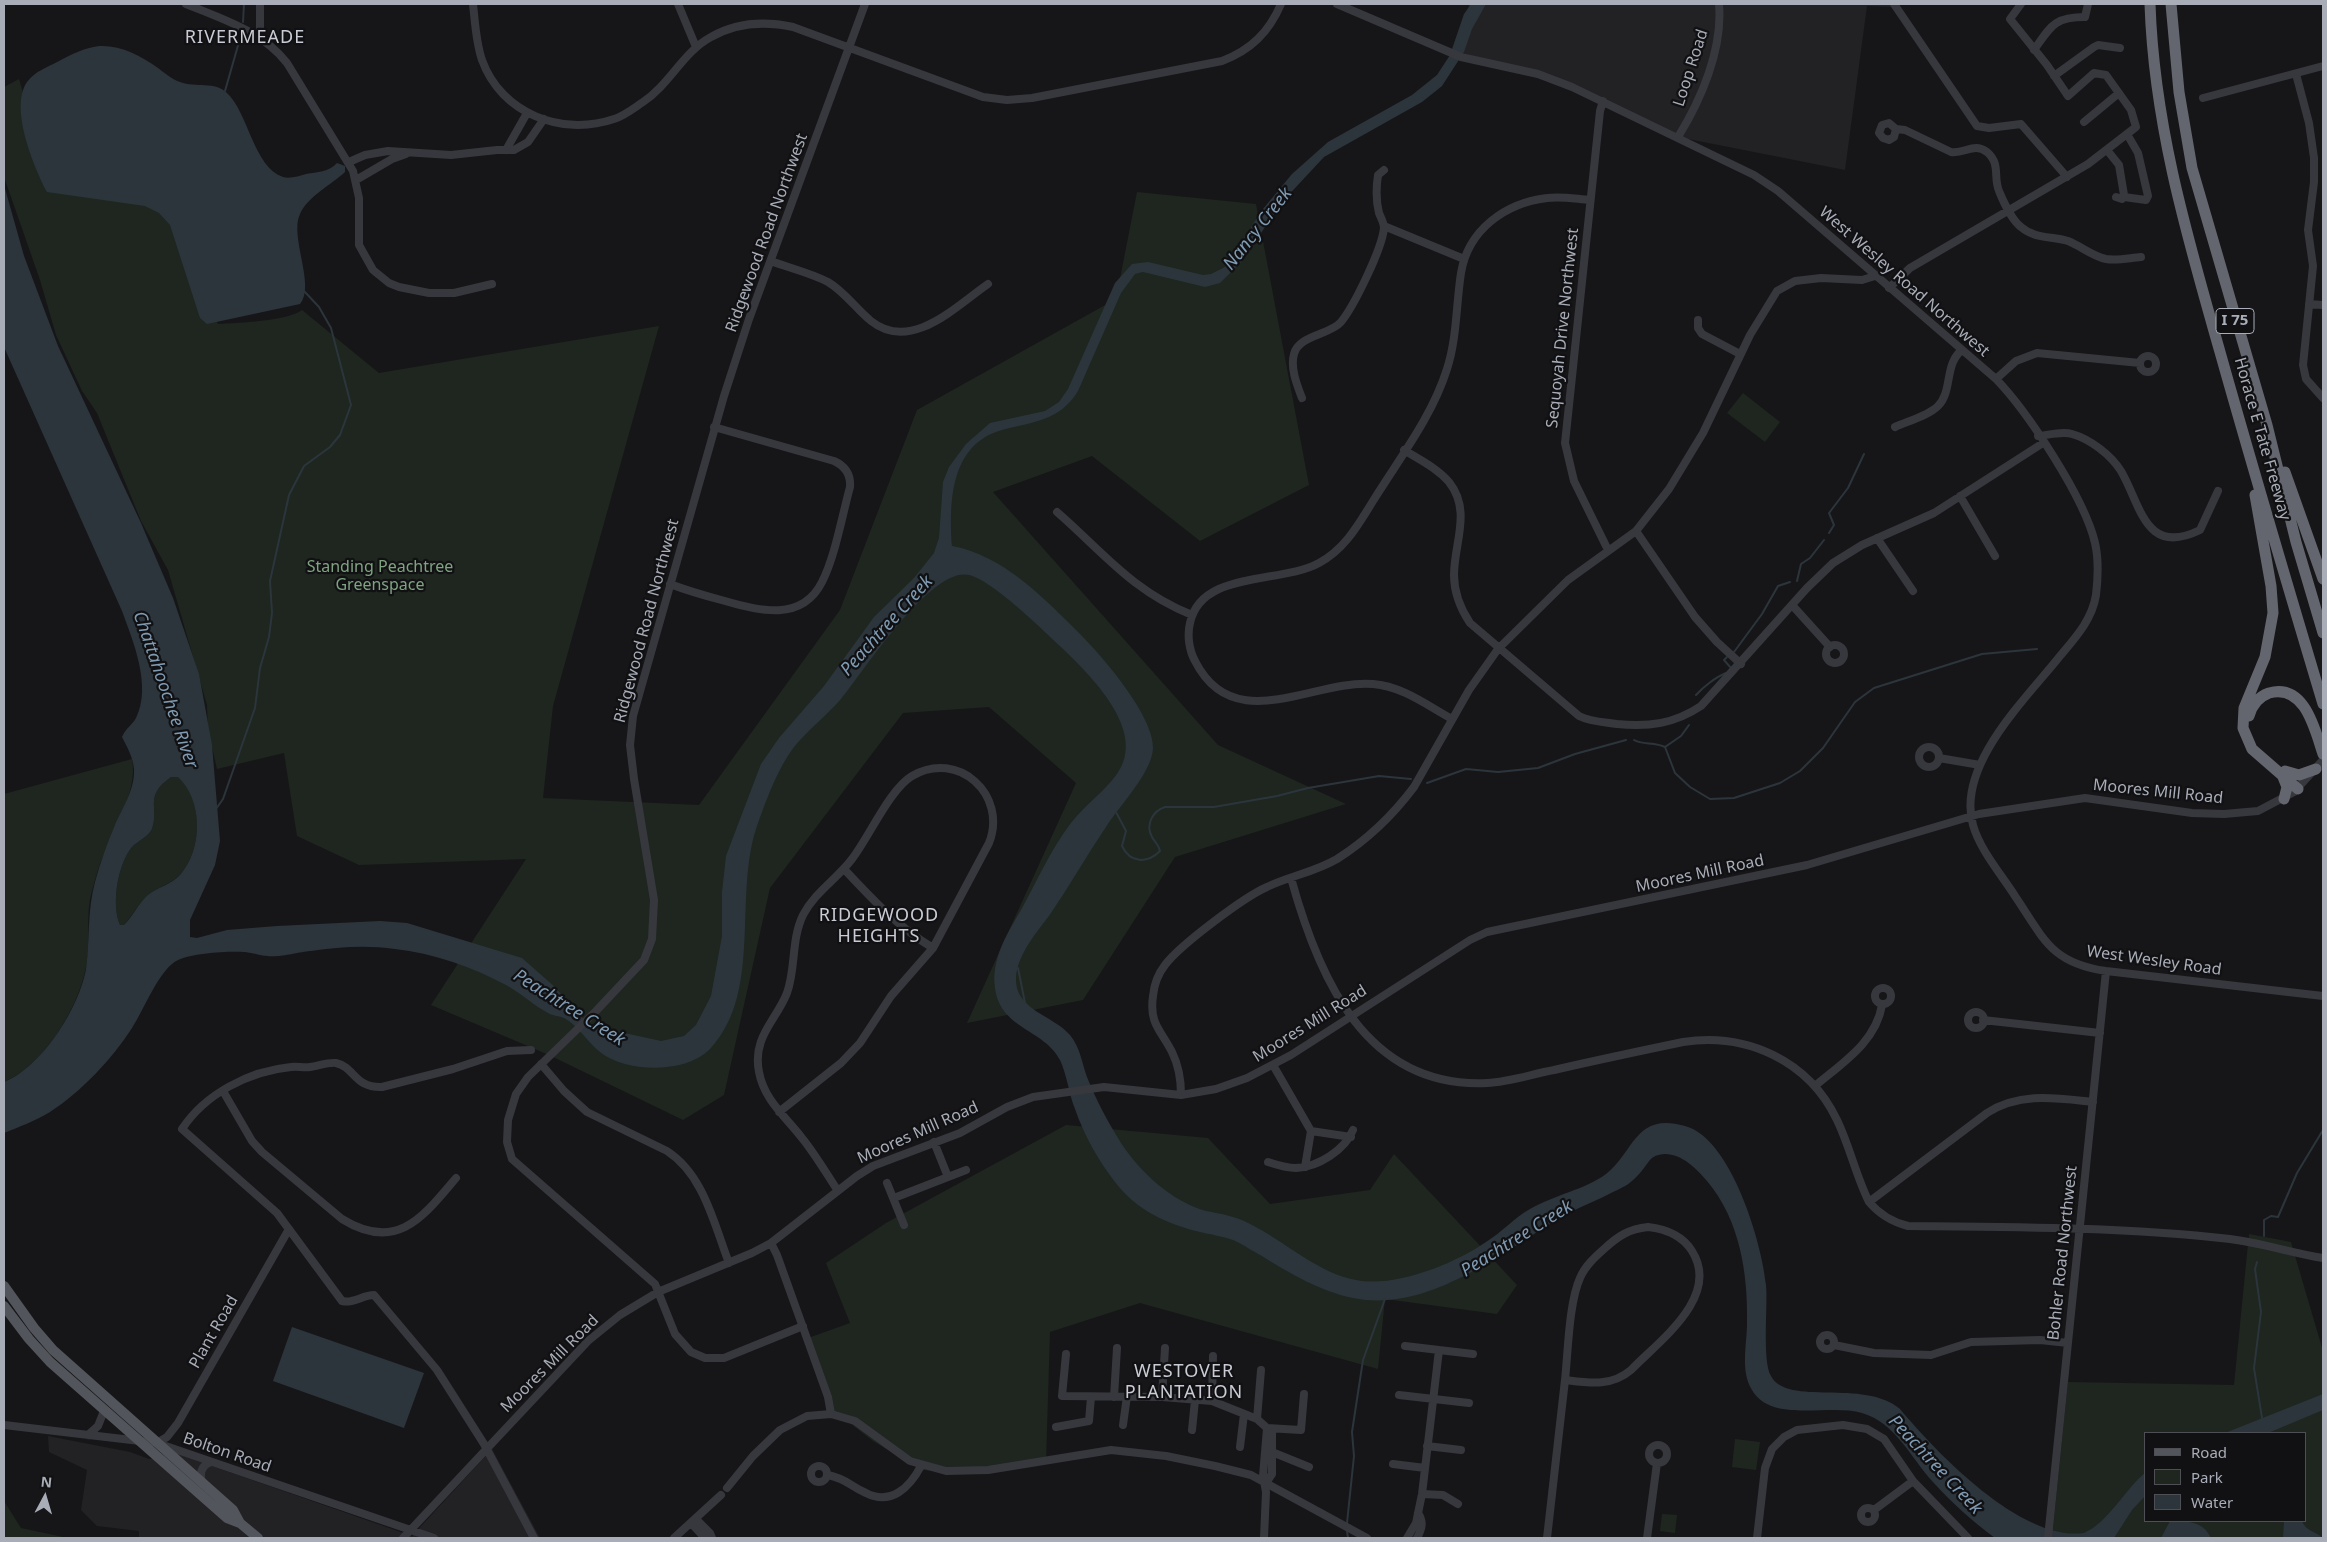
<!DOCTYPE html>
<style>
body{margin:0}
#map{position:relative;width:2327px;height:1542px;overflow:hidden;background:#161618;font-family:"Noto Sans",sans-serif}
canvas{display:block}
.frame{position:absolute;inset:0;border:5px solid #a8adb8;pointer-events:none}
.legend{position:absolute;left:2144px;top:1432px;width:162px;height:90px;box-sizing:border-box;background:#111113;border:1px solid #4d4f55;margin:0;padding:6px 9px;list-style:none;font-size:15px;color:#a8adb8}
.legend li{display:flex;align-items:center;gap:10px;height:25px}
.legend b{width:25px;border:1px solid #4d4f55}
.north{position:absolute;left:20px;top:1472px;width:50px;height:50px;-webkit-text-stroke:4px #111113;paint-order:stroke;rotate:6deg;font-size:14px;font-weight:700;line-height:20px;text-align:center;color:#a8adb8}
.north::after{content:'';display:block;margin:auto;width:18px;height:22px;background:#a8adb8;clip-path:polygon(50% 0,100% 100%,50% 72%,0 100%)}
</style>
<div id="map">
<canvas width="2327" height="1542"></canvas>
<div class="frame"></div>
<ul class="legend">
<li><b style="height:6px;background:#53555c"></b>Road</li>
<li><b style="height:14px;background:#1e261f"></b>Park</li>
<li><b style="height:14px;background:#2c353c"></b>Water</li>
</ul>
<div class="north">N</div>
</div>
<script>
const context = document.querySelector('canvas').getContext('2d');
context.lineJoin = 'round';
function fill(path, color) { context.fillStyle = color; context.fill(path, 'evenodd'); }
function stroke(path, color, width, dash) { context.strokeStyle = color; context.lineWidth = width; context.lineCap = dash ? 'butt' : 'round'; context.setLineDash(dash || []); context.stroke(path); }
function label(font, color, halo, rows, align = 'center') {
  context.font = font + ' "Noto Sans",sans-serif'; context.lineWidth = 4.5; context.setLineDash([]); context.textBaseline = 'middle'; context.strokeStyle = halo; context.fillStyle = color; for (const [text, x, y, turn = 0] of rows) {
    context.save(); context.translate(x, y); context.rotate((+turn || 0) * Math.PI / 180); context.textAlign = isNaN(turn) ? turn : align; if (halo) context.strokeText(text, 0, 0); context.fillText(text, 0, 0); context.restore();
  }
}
fill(new Path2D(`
 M1469,4h433l-6,3 -29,-1 -22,164 -167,-33 -75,-36 -81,-31 -59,-17z
 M48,1436l82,16 19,7 26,-6 237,83 80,-87 48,89h-401v-7l-42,-5 -16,-16 6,-40 -38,-18z`), '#222225');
fill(new Path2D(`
 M19,79l27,93 96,31 27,13 16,52 33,56c19,-1 70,-3 84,-14l77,63 280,-47 -106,380 -10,92 156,7 141,-195 77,-200 199,-111 21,-107 119,12 53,281 -109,56 -108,-85 -99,36 225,253 128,59 -171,53 -92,143 -116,23 109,-240 -87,-76 -86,6 -133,175 -46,207 -41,25 -134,-65 -118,-50 95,-146 -167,6 -62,-29 -13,-83 -67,16 -9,-39 -1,-25 -39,-135 -27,-49 -44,-108 -15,-22 -26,-56 -16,-55 -36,-103v-90z
 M1743,393l37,29 -15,20 -38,-29z
 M132,759c7,34 -23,77 -34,111 -3,10 -6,20 -8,29 -4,24 1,49 -5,73 -9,39 -42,94 -81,110v-288z
 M171,777h8c24,23 24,72 1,98 -9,9 -23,12 -32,21 -10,8 -16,20 -24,29h-4c-9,-21 -2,-61 12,-78 6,-6 17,-11 20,-18 8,-22 -9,-32 19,-52z
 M1066,1125l142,13 62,66 100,-14 24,-36 123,131 -20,29 -112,-15 -7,70 -238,-66 -90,29 -4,131 -79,10 -46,-3 -48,-29 -31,-24 -13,-1 2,-17 -23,-61 42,-15 -24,-60 60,-40z
 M2249,1234l42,8 32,109v187h-271l16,-156 166,3zM2146,1433h160v88h-160z
 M1735,1439l25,3 -4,28 -24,-3z
 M4,1501l17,27 47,10h-64z
 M1662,1514l15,1 -2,18 -15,-2z`), '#1e261f');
fill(new Path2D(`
 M1471,4h15l-14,25 -8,23 -22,34 -20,16 -98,55 -41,44 -42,61 -21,21 -15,4 -62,-15 -8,2 -14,19 -43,98c-18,30 -46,31 -76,39 -52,14 -53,73 -50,116 51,9 93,53 128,88 22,22 75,83 73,115 -2,25 -34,57 -47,78 -19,28 -36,58 -55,86 -13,18 -33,40 -35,64 -2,33 37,38 54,58 10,12 12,28 17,42 9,23 21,45 34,66 19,29 50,58 85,68 15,3 30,5 44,13 33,16 69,50 106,56 39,8 98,-16 130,-38 16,-10 28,-24 44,-33 24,-14 54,-19 76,-35 29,-23 29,-62 79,-48 46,12 77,117 81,159 2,20 -4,76 5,91 16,31 93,2 129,33 35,42 121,133 184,124 24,-10 41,-44 62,-61v23l-14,15 -18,28h-119c-22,-16 -44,-36 -62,-56 -23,-25 -37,-59 -71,-69 -33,-10 -90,11 -110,-23 -12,-19 -5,-46 -5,-67 1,-49 -7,-103 -40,-142 -10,-12 -25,-27 -42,-27 -16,1 -15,8 -25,19 -10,11 -14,13 -27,19 -15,8 -31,14 -46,22 -62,35 -137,100 -214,84 -31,-6 -64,-25 -91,-42 -6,-3 -23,-14 -29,-16 -7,-3 -25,-6 -33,-8 -33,-8 -64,-22 -85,-50 -17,-22 -31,-47 -40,-73 -6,-15 -8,-34 -15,-49 -16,-31 -60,-31 -65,-72 -4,-29 12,-54 26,-78 16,-29 30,-61 50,-87 14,-18 33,-31 46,-49 31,-43 -26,-98 -56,-127 -18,-17 -69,-67 -92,-72 -38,-9 -105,96 -128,124 -15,17 -33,31 -47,48 -16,21 -27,51 -36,76 -26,71 6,168 -48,226 -24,25 -84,24 -110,3 -13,-10 -21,-26 -36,-34 -5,-2 -11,-2 -16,-5 -15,-8 -27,-20 -42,-28 -34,-18 -73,-32 -111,-36 -28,-4 -57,-2 -84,2 -6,0 -27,5 -33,5 -19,1 -16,-2 -34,-4 -16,-1 -51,1 -66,8 -19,9 -34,50 -46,68 -20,31 -51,64 -82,84 -15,9 -31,15 -46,21v-51c38,-15 75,-74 82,-113 4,-29 1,-58 9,-87 5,-19 12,-38 20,-57 8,-18 20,-36 19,-56 -1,-12 -7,-22 -12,-32 4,-9 11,-13 14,-19 16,-32 -3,-77 -14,-107l-118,-264v-162l20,71 34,90 83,177 32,75 26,76 13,71 8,96 -5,24 -25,55v17l7,1 30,-8 50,-4 103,-5 27,2 115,35 34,30 22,27 19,12 64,14 23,-5 12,-11 15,-29 11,-60v-44l4,-36 35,-92 18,-26 45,-52 50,-69 40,-39 20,-25 5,-15 4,-56 6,-15 17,-23 24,-21 55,-12 14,-9 9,-13 47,-106 17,-19 16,-2 55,13 8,-1 14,-7 38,-58 29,-35 36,-32 84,-47 25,-20 13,-20 14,-41zM171,777h7c25,23 25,72 2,98 -8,9 -22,12 -32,20 -10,9 -15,21 -24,30h-4c-9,-21 -2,-61 12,-78 6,-6 17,-11 20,-18 8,-22 -9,-32 19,-52z
 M99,46c22,-1 41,9 59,22 7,5 13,11 22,14 16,6 35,-1 47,11 21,19 27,75 56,84 7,2 16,-1 23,-3 11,-2 23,-2 31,-11l8,3v6c-14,13 -37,24 -45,42 -11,22 16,72 0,90l-93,20 -7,-6 -30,-93 -11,-12 -14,-7 -98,-14c-13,-25 -38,-84 -20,-110 8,-11 21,-15 32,-21 13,-7 25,-13 40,-15z
 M292,1327l132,46 -20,55 -131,-47z
 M2323,1394v16l-55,23h-43z
 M2170,1521c18,0 33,0 41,17h-50z
 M2284,1521h18c3,10 15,11 21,17h-40z`), '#2c353c');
stroke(new Path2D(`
 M243,22l1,-18
 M225,91l16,-56
 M1829,533l5,-8 -5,-12 19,-25 16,-34
 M1797,581l4,-17 9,-6 14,-18
 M1734,652l28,-38 16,-28 12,-4
 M1727,657l-3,3 7,8
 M1696,695c7,-8 20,-18 30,-22
 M1634,740c8,5 21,2 31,7l10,26 15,14 20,12 24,-1 46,-15 20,-12 23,-23 32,-46 19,-14 108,-34 55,-5
 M1665,747l16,-11 8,-11
 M1427,783l39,-14 32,3 40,-4 37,-14 51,-14
 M216,809l7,-10 32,-91 5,-40 9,-31 3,-24 -2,-32 19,-86 15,-29 26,-19 10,-12 11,-30 -20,-77 -12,-21 -15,-16
 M1116,812l10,19 -4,15c8,17 25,18 38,5 -2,-8 -5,-8 -8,-14 -7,-13 1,-26 13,-30h49l63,-11 31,-8 71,-12 32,3
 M1018,968l7,35
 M2264,1236v-16l7,-4 7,1 19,-44 26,-43
 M2257,1262l-2,7 6,43 -7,56 8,50
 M1347,1523l7,-67 -2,-24 11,-72 22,-61
 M1347,1531l1,7`), '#2c353c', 2);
stroke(new Path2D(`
 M186,4c36,15 76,27 101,59l66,108 6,27v47l14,25 16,13 10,4 30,6h25l38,-9
 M473,4c2,18 3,39 9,56 19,53 79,77 132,59 10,-3 20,-11 29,-17 27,-18 40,-50 68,-65 26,-15 54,-16 82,-10l190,70 24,3 25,-2 190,-37c29,-11 47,-29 59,-57
 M678,4l18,43
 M1337,4l124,53 77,17 34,13 182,88 24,16 218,188c32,33 89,120 99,164 4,17 3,35 1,52 -4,25 -21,43 -36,61 -34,43 -104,109 -87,169 7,25 28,49 42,71 29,43 36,67 91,75l217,25
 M1894,4l83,122 12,2 32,-4 46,53
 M260,37v-33
 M2034,50c17,-24 20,-33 51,-33l3,-13
 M2296,74l13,49 5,35v24l-6,48 5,36 -10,99 3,14 17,19
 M2054,76l40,-29 4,-2 22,3
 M2203,98l120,-32
 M1603,101l-3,10 -35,332 9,38 34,69
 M2084,122l35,-29
 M1896,129l-2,8 -5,3 -6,-2 -4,-5 3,-8 7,-2 7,6 9,1 46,22c14,2 23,-10 36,0 14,12 6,25 12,39 4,10 13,29 22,36 14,12 30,9 47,14 13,5 24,15 38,18 11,2 23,-1 35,-2
 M1678,137c23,-37 45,-88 41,-133
 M506,150l21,-37
 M2107,150l12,15 5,30 -2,4 -6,-2
 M349,162l16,-7 23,-4 63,4 46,-5h17l14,-8 16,-23
 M356,180l36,-21 14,-5
 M2124,197l22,3 2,-4 -10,-43 -11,-19
 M1384,226l80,33
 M771,261c18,7 40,12 57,21 17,10 28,27 43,39 40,32 85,-15 117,-37
 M1889,288l21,-20 178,-104 48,-37 -5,-17 -25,-35 -12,-2 -26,23 -21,-31 -37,-46 11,-15
 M2309,304l14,1
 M1698,320v8l4,6 38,20
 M2140 364a8 8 0 1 1 16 0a8 8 0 1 1-16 0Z
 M1996,379l20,-18 21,-8 103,10
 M1302,398c-5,-13 -12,-30 -8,-44 5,-19 36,-19 47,-32 13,-16 41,-73 43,-94 0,-5 -3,-10 -5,-15 -3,-12 -3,-25 -1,-38l6,-5
 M1895,427c13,-6 33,-11 43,-21 15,-15 6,-42 24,-56
 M2038,436c11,-1 24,-5 34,-2 18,5 39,21 49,37 20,34 24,86 79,59l18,-39
 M1404,450c16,10 33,18 45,32 23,29 5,61 5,93 0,18 6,33 16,48l109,93c12,6 25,6 38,8 32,3 57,0 84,-18l106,-118 26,-25 29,-18 72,-32 109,-70
 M1960,496l35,60
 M1057,512c46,40 75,79 135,103
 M1636,531l59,86 22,25 24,22
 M1877,538l36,53
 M670,584c18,7 36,12 55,17 34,10 77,21 97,-19 13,-25 20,-66 28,-95 1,-13 -5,-21 -16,-26l-120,-34
 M1792,605l38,42
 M1826 654a9 9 0 1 1 18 0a9 9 0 1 1-18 0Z
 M1452,719c-24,-13 -50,-33 -79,-35 -60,-5 -139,54 -178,-23 -6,-11 -8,-26 -5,-38 11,-53 91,-39 129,-60 26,-14 39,-38 54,-62 26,-42 59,-84 74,-132 10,-31 9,-64 14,-96 7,-43 44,-70 86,-75 14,-2 29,1 43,2
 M1919 757a10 10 0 1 1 20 0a10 10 0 1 1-20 0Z
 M1939,758l41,7
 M844,869c28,30 54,58 89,79
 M1291,878c27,98 74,211 196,205 22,-1 45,-9 67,-13 43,-10 86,-19 129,-28 64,-10 126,19 154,78 13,27 19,56 32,82 11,13 23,20 39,24 107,1 215,1 322,13 32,4 62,14 93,19
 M1875 996a8 8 0 1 1 16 0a8 8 0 1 1-16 0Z
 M1968 1020a8 8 0 1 1 16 0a8 8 0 1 1-16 0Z
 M1983,1020l117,13
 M531,1050l-24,1 -54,18 -71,18c-28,1 -27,-20 -46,-24 -8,-1 -18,3 -26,4 -6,1 -13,-1 -19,0 -42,4 -86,27 -109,62l95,84 65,88c12,3 20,-6 32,-6l63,75 47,74 50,94
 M541,1064l23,27 23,21 80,39c37,24 47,73 62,112
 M1273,1065l38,66 40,6
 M1815,1086c27,-23 61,-44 67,-81
 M223,1091l29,50 10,11 80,67c55,34 81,-2 114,-41
 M1181,1095c0,-15 -2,-29 -9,-43 -11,-22 -23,-28 -19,-56 1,-11 5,-22 12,-31 15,-20 79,-68 102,-78 23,-11 48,-15 70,-28 30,-19 56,-44 77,-72l55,-97 29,-41 70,-69 68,-49 33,-42 34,-56 47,-98 27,-44 18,-10 26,-3 41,2 13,-4
 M779,1112l62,-49 19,-20 31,-47 42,-48 56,-105c19,-48 -31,-94 -77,-67 -22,13 -43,61 -60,83 -15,20 -37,33 -49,56 -12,25 -7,53 -16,78 -11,28 -35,44 -28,79 5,28 27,45 43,66 13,16 24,35 36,53
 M1268,1162c9,3 18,6 28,6 22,-1 49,-18 57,-38
 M1305,1167l6,-36
 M948,1177l18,-7
 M887,1183l17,42
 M894,1198l54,-21 -14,-35
 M1869,1202l118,-89c33,-21 68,-15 106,-11
 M1648,1227c18,2 34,8 44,24 29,46 -33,90 -61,119 -20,17 -42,13 -66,10 3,-28 4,-78 15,-102 5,-12 15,-21 24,-29 14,-13 25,-20 44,-22z
 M771,1243l6,12 51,142 3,17
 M803,1326l-79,32h-19l-14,-6 -16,-18 -20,-50 -143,-125 -5,-17 1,-22 8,-26 12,-17 68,-66 48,-51 8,-21 2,-39 -20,-121 -4,-34 3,-29 91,-320 25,-77 116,-315
 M1820 1342a7 7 0 1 1 14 0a7 7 0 1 1-14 0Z
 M1834,1345l40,8 57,2 40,-13 69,-2 28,3
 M1405,1346l68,8
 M1066,1354l-4,42 100,1 50,4 45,18 10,9 34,2 3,-36
 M1399,1395l70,8
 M1114,1397l3,-49
 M1162,1397l3,-49
 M1212,1401l1,-45
 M1257,1419l4,-49
 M4,1425l153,18 277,95
 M1123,1425l4,-29
 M1056,1427l33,-6 2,-24
 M1192,1430l3,-30
 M88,1435l10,-9 6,-15
 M157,1443l10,-6 11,-14 111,-194
 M1649 1454a9 9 0 1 1 18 0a9 9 0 1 1-18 0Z
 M1427,1446l34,4
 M1240,1447l4,-33
 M1272,1452l37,15
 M1393,1464l32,4
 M811 1474a8 8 0 1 1 16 0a8 8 0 1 1-16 0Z
 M828,1475c19,4 22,11 38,18 25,13 44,-6 55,-27
 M202,1482c-3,-10 0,-17 9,-20
 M1266,1483l6,-9v-42
 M727,1488l26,-32 27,-26 27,-14 24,-2 24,7 55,40 36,10 42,-1 123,-20 55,6 49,10 36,9 116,63
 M1422,1494l21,1 15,9
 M1861 1515a7 7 0 1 1 14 0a7 7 0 1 1-14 0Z
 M1874,1510l39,-29
 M696,1519l14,14 2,5
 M691,1523l13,14 7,1
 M403,1538l185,-197 32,-26 38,-23 94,-39 19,-10 86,-67 16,-10 87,-33 47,-26 26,-10 71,-10 77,8 35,-6 31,-11 44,-23 179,-115 17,-8 320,-67 172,-51 106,-16 107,15 32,1 34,-3 36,-19 29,-32
 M674,1538l47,-43
 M1264,1538l2,-46 -3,-16 4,-48
 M1407,1538l9,-15 6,-29 17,-144
 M1417,1538c5,-9 7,-16 1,-25
 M1547,1538l18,-158
 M1647,1538l10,-75
 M1757,1538l8,-70 7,-19 12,-12 13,-7 46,-5 24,4 17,10 29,42 55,57
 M2048,1538l58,-567`), '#37383d', 8);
stroke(new Path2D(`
 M4,1286l30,42 19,22 180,160 7,13 18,15
 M4,1306l25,33 21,23 177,156 13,5`), '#53555c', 10);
stroke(new Path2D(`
 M2150,4c4,121 37,232 70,348 33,117 68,235 103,352
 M2171,4l8,88 13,76 75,257 29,117 27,91
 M2285,472l38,107
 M2255,495l16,91 2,27 -8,44 -21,51 -1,20 9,21 46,40
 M2249,716c3,-11 9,-19 20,-23 36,-10 46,37 54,61
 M2285,771l14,4 17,-6
 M2283,777l4,10 -3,12`), '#63666e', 11);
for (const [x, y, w] of [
 [2235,321,38]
]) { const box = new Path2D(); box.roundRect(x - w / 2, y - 12.5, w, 25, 4); context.fillStyle = '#111113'; context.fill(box); stroke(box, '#a8adb8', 1); }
label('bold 15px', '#a8adb8', null, [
 ["I 75",2235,321]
]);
label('16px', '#a8adb8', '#111113', [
 ["Loop Road",1691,68,-72],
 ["Ridgewood Road Northwest",767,233,-70],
 ["West Wesley Road Northwest",1904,282,41],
 ["Sequoyah Drive Northwest",1563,328,-84],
 ["Horace E Tate Freeway",2262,439,74],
 ["Ridgewood Road Northwest",647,621,-75],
 ["Moores Mill Road",2158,792,6],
 ["Moores Mill Road",1700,874,-12],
 ["West Wesley Road",2154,961,8],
 ["Moores Mill Road",1310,1024,-32],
 ["Moores Mill Road",918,1133,-24],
 ["Bohler Road Northwest",2063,1253,-84],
 ["Plant Road",214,1332,-60],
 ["Moores Mill Road",550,1364,-45],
 ["Bolton Road",227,1453,19]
]);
label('16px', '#7fa381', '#111113', [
 ["Standing Peachtree",380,567],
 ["Greenspace",380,585]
]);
context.letterSpacing = '1px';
label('18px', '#c9ccd4', '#111113', [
 ["RIVERMEADE",245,38],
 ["RIDGEWOOD",879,916],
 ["HEIGHTS",879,937],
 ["WESTOVER",1184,1372],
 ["PLANTATION",1184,1393]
]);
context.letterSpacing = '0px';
label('italic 18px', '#7f9bb3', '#111113', [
 ["Nancy Creek",1258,229,-52],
 ["Peachtree Creek",887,626,-48],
 ["Chattahoochee River",165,690,71],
 ["Peachtree Creek",569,1008,32],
 ["Peachtree Creek",1517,1239,-32],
 ["Peachtree Creek",1935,1465,47]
]);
</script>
